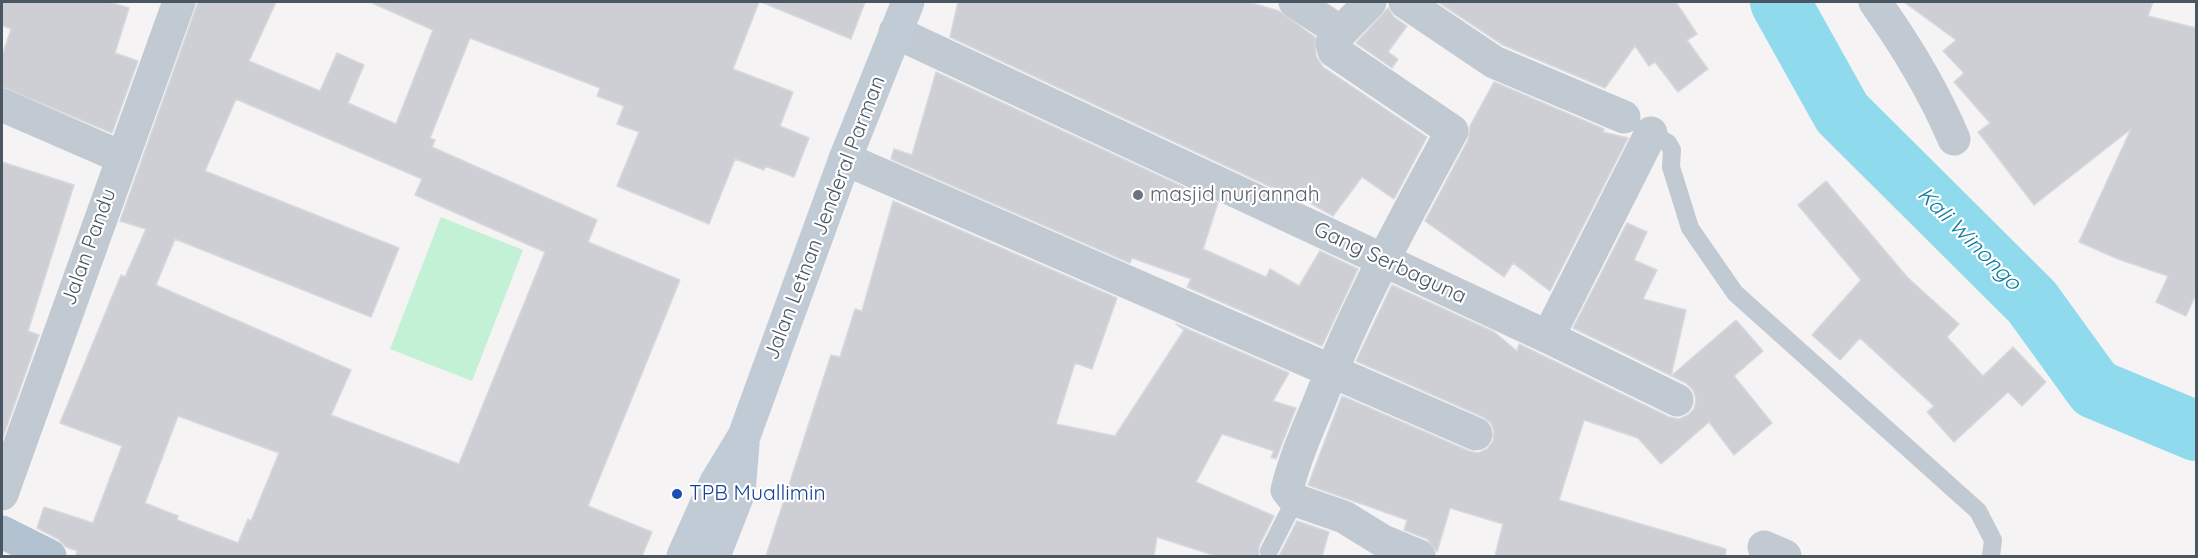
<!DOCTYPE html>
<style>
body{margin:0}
#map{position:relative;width:2198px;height:558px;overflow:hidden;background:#f5f3f3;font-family:Quicksand,sans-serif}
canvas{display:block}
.frame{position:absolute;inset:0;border:3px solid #4a5661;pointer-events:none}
</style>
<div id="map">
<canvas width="2198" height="558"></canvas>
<div class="frame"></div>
</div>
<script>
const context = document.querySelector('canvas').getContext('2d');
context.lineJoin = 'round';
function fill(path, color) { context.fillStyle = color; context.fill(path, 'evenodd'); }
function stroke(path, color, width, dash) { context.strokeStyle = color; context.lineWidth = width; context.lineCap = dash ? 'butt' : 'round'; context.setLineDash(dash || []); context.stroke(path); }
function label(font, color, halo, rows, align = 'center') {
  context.font = font + ' Quicksand,sans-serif'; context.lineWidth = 4.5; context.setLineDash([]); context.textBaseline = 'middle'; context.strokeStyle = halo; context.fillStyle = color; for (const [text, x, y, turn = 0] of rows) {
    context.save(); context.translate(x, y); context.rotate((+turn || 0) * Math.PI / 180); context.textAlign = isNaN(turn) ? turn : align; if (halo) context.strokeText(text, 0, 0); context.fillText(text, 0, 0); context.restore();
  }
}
fill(new Path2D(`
 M441,217l82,33 -51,131 -82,-32z`), '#c3f1d5');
stroke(new Path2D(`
 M1780,2l62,111 190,189 63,87 101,42`), '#90daee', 60);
const building = new Path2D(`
 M2,2h107l20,6 -14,45 23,8 -26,72 -110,-46v-31l9,-27 -9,-4z
 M198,2h78l-27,59 71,30 17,-38 27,12 -16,38 48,21 37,-94 -63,-28h389l-26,67 60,23 -13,34 29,12 -15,39 -29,-11 -1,4 -29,-11 -26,65 -92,-38 22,-54 -22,-8 7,-18 -27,-10 3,-8 -130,-50 -40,100 5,2 -3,7 165,73 -9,22 92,38 -92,226 64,26 -10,24h-567l3,-5 -12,-4 -8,-8 -21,-11 7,-21 49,16 29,-77 -62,-23 61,-148 4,2 21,-48 -26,-8zM236,99l186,80 -7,16 130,57 -86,212 -128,-49 20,-45 -195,-85 19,-46 196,78 28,-69 -194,-77zM178,416l101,37 -28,68 -3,-2 -10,24 -61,-23 1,-4 -33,-13z
 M761,2h104l-14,37z
 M958,2h291l30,9 36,26 1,19 7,11 104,70 -33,62 -32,-22 -29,39 -44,-25 -1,4 -338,-158z
 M1438,2h238l21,32 -10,6 21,29 -30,23 -23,-30 -6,4 -14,-20 -30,42 -102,-43z
 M1904,2h249l-5,14 48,12v266l-10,22 -30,-14 12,-26 -50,-17 -39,-17 52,-113 -97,76 -56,-73 12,-9 -36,-41 10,-9 -21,-22 13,-11z
 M1388,8l6,9 13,9 -19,26 10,7 -6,9 -36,-25z
 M936,72l282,131 -15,46 63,28 4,-8 29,17 21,-35 38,18 -36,77 -135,-59 4,-8 -59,-21 -2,5 -239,-104 3,-10 18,6z
 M1494,82l110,47 -1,3 25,6 -78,153 -37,-28 -9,14 -79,-56 43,-81 2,-14z
 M2,162l72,23 -46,146 11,4 -37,105z
 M1826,181l82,97 51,46 -12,13 36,39 30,-29 33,35 -24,24 -14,-14 -54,50 -27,-30 7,-6 -74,-68 -20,22 -28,-25 49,-55 -63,-75z
 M893,201l224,97 -25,71 -17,-6 -19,61 59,12 69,-106 -8,-6 113,49 -16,28 23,7 -20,51 -5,-2 3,-6 -52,-17 -26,48 78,34 -15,30v10h-43l-59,-19 -3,19h-388l65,-201 9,2 15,-48 7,2z
 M1627,223l20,9 -13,28 23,10 -14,29 43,11 -15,66 65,-56 27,31 -29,25 38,47 -38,32 -25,-33 -48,42 -23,-26 -54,-18 -25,80 167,49 -1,7h-230l8,-32 -53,-16 -13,44 -10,-13 -23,-9 3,-10 -99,-35 34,-89 127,55 9,2 9,-4 6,-8 1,-10 -3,-8 -8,-6 -127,-56 36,-76 102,47 23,19 2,-7 150,73 10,2 9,-4 6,-6 2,-10 -3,-9 -7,-7 -113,-55z
 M1297,521l32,11 -7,24h-43z`);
fill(building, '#cdcfd5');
stroke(building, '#d7d9de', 1.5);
stroke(new Path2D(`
 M1651,133l17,10 4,7 -1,17 19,61 45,65 243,218 15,29 -2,16
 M1269,551l26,-51`), '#c1cad2', 18);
stroke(new Path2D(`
 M1295,2l46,30 -9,11 2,8 118,80c-49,90 -97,178 -134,274 -12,28 -24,56 -31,85l8,10 49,17 39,24 36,15
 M1405,2l89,60 130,55
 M1875,2c31,43 58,88 79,137
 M895,32l653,305 103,-204
 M1341,32l29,-30
 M2,105l119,52
 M845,159l631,275
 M1548,337l129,63
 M2,494l177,-492
 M1764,547l21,9`), '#c1cad2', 33);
stroke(new Path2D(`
 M683,556l33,-74 28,-46 101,-277 63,-157
 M714,556l25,-64 4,-48`), '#c1cbd6', 33);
stroke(new Path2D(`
 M2,532l48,24`), '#b3c2d1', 33);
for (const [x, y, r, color] of [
 [1138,195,6,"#6b7280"],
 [677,494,6,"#1a4fb4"]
]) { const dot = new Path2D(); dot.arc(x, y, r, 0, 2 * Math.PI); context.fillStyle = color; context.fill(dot); stroke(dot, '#fff', 2); }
label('21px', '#5b616d', '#fff', [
 ["masjid nurjannah",1150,195]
], 'left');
label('21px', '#4a5661', '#fff', [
 ["Jalan Letnan Jenderal Parman",825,218,-69],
 ["Jalan Pandu",89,247,-70],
 ["Gang Serbaguna",1390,263,25]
]);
label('21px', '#164399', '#fff', [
 ["TPB Muallimin",689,494]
], 'left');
label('italic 22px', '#0c7c9b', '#fff', [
 ["Kali Winongo",1969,239,45]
]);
</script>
